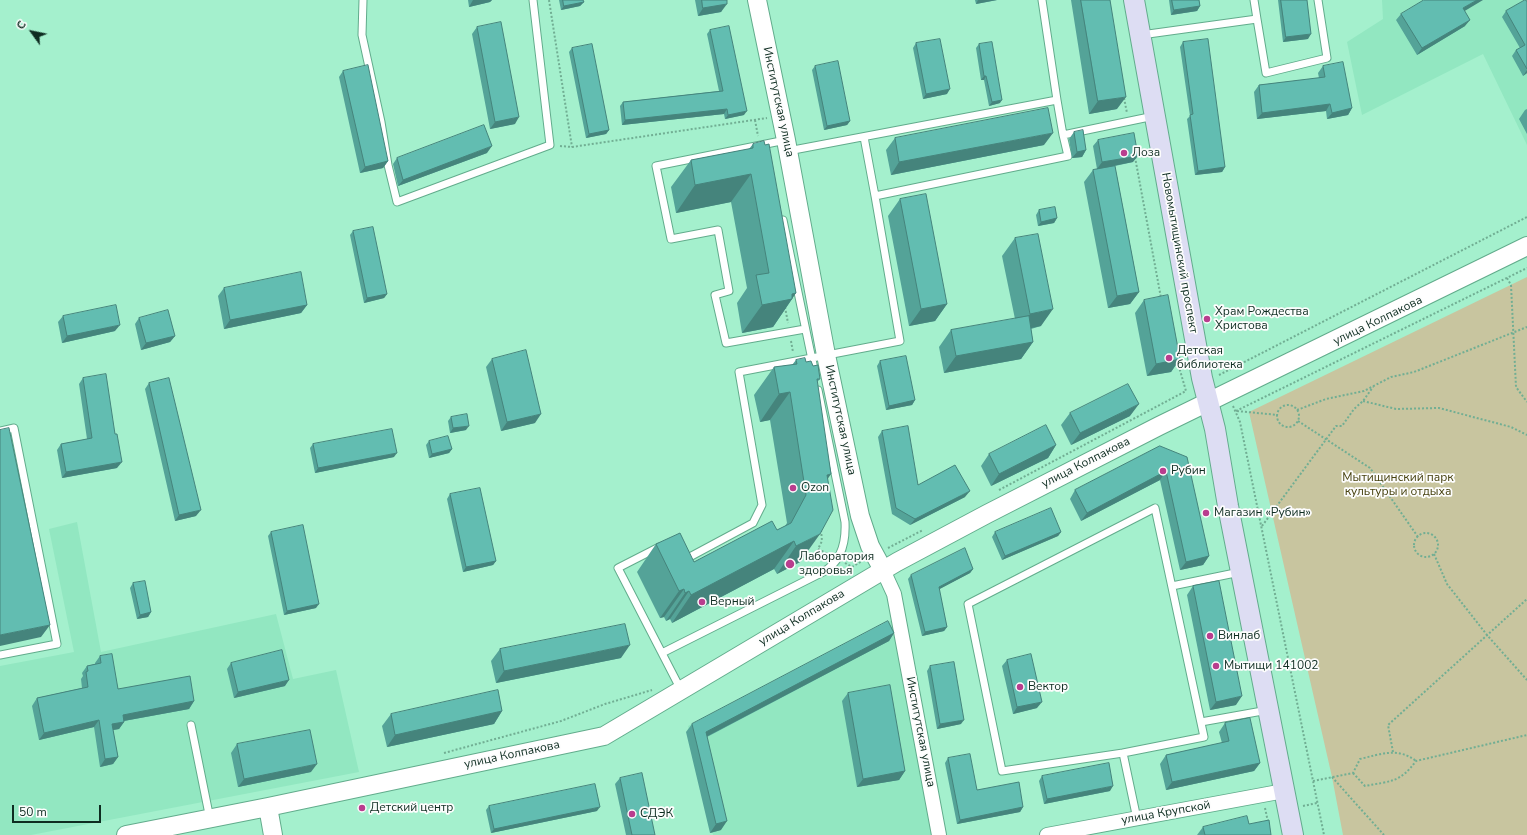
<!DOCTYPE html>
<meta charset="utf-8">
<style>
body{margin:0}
#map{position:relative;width:1527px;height:835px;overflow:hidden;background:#a4f0cd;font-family:"Nunito Sans",sans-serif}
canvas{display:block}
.north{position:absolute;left:12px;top:12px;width:40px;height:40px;-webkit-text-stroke:3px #fdfdfd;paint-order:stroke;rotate:303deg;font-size:11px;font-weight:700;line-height:16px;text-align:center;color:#0e2d21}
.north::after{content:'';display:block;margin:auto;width:14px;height:18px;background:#0e2d21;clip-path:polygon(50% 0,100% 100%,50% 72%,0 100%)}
.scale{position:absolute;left:12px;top:805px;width:89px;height:18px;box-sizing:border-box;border:2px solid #0e2d21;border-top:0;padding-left:5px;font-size:12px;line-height:14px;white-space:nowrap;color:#0e2d21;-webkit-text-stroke:3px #fdfdfd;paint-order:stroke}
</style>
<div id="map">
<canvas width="1527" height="835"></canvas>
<div class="north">С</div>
<div class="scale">50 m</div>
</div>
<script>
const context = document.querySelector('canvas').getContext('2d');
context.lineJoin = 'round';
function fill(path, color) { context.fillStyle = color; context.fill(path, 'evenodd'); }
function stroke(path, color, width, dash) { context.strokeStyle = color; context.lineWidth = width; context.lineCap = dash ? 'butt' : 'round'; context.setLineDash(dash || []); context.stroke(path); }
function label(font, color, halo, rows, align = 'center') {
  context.font = font + ' "Nunito Sans",sans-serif'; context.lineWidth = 3.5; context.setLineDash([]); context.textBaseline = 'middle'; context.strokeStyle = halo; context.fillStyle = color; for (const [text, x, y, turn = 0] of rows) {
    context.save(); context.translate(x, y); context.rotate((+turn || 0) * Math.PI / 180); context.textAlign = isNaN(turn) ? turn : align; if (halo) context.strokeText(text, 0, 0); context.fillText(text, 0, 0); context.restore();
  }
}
fill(new Path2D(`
 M1382,0h145v145l-44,-91 -121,61 -15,-73 36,-23z
 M77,522l24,130 175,-38 17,65 43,-9 23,102 -328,63h-31v-169l74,-14 -25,-123z
 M892,620l43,215h-222l-25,-109z`), '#92e7c1');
fill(new Path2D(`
 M1527,277v558h-184l-11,-58 -83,-365z`), '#c8c59f');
const service = new Path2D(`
 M363,0l-1,35 19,87 7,43 9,37 153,-57 -17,-145
 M1042,0l15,100
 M1257,19l9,54 61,-15 -9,-58
 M1141,35l116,-16 -3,-19
 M864,137l11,59 193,-40 -5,-21 91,-19
 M786,140l-130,26 15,73 47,-9 11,61 -14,4 11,48 79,-14
 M788,151l269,-51 6,35
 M783,220l32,154
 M0,431l14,-3 43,216 -57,11
 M659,547l-41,21 63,122
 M684,560l69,-37 9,-18 -23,-133 161,-31 -25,-145
 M1172,586l68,-14
 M662,653l161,-81c18,-10 23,-30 22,-50l-27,-132
 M1201,722l67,-12
 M191,725l19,94
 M1123,753l-121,18 -34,-167 187,-96 49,229 -81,16 14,66`);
const minor = new Path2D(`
 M883,570l11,24 45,241
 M1047,835l237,-44`);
const tertiary = new Path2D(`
 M757,0l29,140 40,215 34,161 10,30 13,24
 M268,807l5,28
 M126,835l142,-28 336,-71 293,-174 90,-48 172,-88 368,-180`);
const secondary = new Path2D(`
 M1134,0l68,378 13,51 13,77 65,329`);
stroke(service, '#62ac8c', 9);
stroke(minor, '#62ac8c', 16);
stroke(tertiary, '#62ac8c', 20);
stroke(secondary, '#62ac8c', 22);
stroke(new Path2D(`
 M549,0l23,147
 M1124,98l3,15
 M755,120l3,16
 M560,146l12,1 195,-29
 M1135,157l26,141
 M1507,278l4,7 5,102 11,15
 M785,307l3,16
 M791,341l2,11
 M1219,375l308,-158
 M1363,401l33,8 43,-1 72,19 16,8
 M1277 416a11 11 0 1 1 22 0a11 11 0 1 1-22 0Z
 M1233,406l7,16 84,413
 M1297,410l29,-11 38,-8 27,-14 23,-5 113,-45
 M1236,411l291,-143
 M1237,411l41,4
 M1298,421l72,47 48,69
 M999,490l187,-99 -9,-31
 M1262,526l74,-100h6l12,-17 9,-8 10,-14
 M821,530l1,11 -4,8 10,5
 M1414 545a12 12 0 1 1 24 0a12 12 0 1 1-24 0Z
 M888,548l35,-18
 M1434,554l13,30 40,51 40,45
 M845,563l7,4 -1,5
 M852,567l10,-6
 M1393,752l-5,-27 139,-126
 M444,753l117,-32 44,-17 47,-14
 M1353,773l12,13c25,-5 35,-3 51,-25l111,-26
 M1332,777l52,58
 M1313,781l40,-8 7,-14c21,-5 38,-12 56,2
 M1303,806l14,-3
 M1265,808l3,14`), '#71ae93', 2, [2, 2]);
stroke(service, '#fff', 7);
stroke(minor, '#fff', 14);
stroke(tertiary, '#fff', 18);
stroke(secondary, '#ddddf3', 20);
fill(new Path2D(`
 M468,0h24l-2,2 -21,5z
 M559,0h24l1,2 -4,4 -19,4z
 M695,0h32l-6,12 -23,4z
 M975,0h22l-21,4z
 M1071,0h39l7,109 -28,5z
 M1169,0h30l1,6 -3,5 -26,4z
 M1278,0h29l1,39 -25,3z
 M1526,0l1,73 -4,3 -11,-20 4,-6 4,-2 -18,-31 4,-6z
 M1464,11l1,15 -48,29 -21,-35 5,-6z
 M477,27l38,97 -25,5 -18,-95z
 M710,30l34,85 -19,4 -1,-5 -102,11 -2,-19 3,-4 96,-11 -12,-57z
 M1183,42l42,125 -3,5 -27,3 -8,-56 3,-3 -10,-69z
 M916,43l31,51 -24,5 -10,-51z
 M979,44l21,59 -11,3 -5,-26h-3l-5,-32z
 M572,48l37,82 -3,4 -20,4 -17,-86z
 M815,66l35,55 -3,4 -23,5 -12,-60z
 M1323,66l29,42 -4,7 -21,4 -1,-8 -69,8 -3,-27 5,-7 60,-7 -1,-5z
 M343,71l45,90 -5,7 -23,5 -21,-96z
 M1527,109v25l-8,-15 6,-9z
 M1074,132l12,18 -4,7 -10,1 -3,-19z
 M895,138l149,7 -153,30 -5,-25z
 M1098,140l35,22 -18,4 24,126 -9,12 -22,4 -24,-126 9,-12 4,-1 -4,-23z
 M753,144l43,149 -4,5v1l-19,28 -31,6 -5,-30 10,-15 -16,-86 -55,11 -5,-26 20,-27 58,-11z
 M487,153l-89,33 -5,-22 4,-6z
 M900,199l47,105 -12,17 -26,5 -21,-110z
 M1039,210l18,8 -3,5 -16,3 -2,-11z
 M353,231l34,63 -3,4 -20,5 -14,-68z
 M1015,238l26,88 -10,3 2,13 -12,17 -77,14 -5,-26 12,-17 64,-11 -13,-63z
 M224,288l83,17 -6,8 -77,16 -6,-33z
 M1144,300l36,59 -9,13 -24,4 -12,-63z
 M63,316l52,15 -53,12 -4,-21z
 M139,318l36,18 -5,6 -29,8 -6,-26z
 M492,359l43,64 -34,8 -15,-64z
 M796,360l10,2 7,4 7,13 -3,3 10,97 -27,83 -23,12 -3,-5 -102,54 -2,-4 -4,2 -2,-4 -4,1 -23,-46 19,-28 38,18 83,-32 8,-4 2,-3 -17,-103 -10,2 -6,-27 20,-28 18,-2z
 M880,361l35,39 -3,5 -26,5 -9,-44z
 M83,378l34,90 -55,10 -5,-28 4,-6 26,-5 -8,-55z
 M149,383l47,133 -21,5 -30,-132z
 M1070,413l60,3 -59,29 -10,-20z
 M451,417l15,13 -16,3 -2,-12z
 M882,431l36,54 47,12 -55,28 -18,-11 -14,-77z
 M429,441l23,8 -3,4 -20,5 -3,-13z
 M313,444l81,13 -79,16 -5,-25z
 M1056,445l-8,13 -57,28 -10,-20 8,-12z
 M1160,446l49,110 -6,9 -23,5 -20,-90 -79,41 -11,-22 5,-9z
 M450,494l46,67 -3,4 -30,7 -16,-73z
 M271,532l45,76 -32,7 -16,-79z
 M995,532h66l-3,4 -56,24 -10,-23z
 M973,569l-3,4 -31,16 8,38 -3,4 -22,5 -14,-57 3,-4z
 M133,583l18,29 -3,5 -11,2 -7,-31z
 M1193,586l43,119 -26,5 -23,-115z
 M894,633l-5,8 -182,96 14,93 -11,3 -24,-101 6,-8z
 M500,649l121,9 -125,25 -5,-22z
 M100,656l18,33 76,12 -5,8 -65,12v1l-5,7 -6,1 5,27 -5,7 -13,3 -6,-40 -55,13 -7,-34 5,-8 45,-10 -1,-9 2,-3 -1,-3 5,-7 8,-2v-1z
 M1007,660l30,48 -24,6 -11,-48z
 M231,663l54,23 -51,12 -7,-29z
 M930,666l31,58 -24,5 -10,-58z
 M848,693l57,78 -6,9 -42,7 -15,-86z
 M502,711l-8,13 -107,23 -5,-21 9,-12z
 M1225,723l35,40 -6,8 -88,19 -6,-26 6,-9 56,-12 -3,-11z
 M237,744l74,28 -73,15 -7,-34z
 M948,758l29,32 46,17 -3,5 -63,12 -12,-61z
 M1042,776l68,15 -66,13 -5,-23z
 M620,778l35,57h-29l-11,-51z
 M489,806l108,5 -106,22 -5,-23z
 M1249,824l22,11h-74l6,-8z`), '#54a398');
fill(new Path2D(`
 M473,0h19l-2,2 -21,5z
 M978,0h19l-21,4z
 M1477,0h6l-25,15 5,-7z
 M584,2l-4,4 -19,4 3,-4z
 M727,4l-6,8 -23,4 5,-8z
 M1200,6l-3,5 -26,4 3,-5z
 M1470,20l-5,6 -48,29 5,-7z
 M1311,34l-3,5 -25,3 3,-5z
 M1527,70v3l-4,3z
 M984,76h2l-2,4h-3z
 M950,89l-3,5 -24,5 3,-5z
 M1126,97l-9,12 -28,5 9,-13z
 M1002,100l-2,3 -11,3 3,-4z
 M1330,104l-4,7 -69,8 5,-6z
 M1352,108l-4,7 -21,4 5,-6z
 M727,109l-3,5 -102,11 3,-5z
 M747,111l-3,4 -19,4 3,-4z
 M519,117l-4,7 -25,5 5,-7z
 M850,121l-3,4 -23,5 3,-4z
 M609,130l-3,4 -20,4 3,-4z
 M1053,133l-9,12 -153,30 8,-13z
 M492,146l-5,7 -89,33 5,-6z
 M1086,150l-4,7 -10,1 5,-6z
 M1138,156l-5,6 -36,7 5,-7z
 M388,161l-5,7 -23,5 5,-6z
 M1225,167l-3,5 -27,3 3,-4z
 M751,174l-20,28 -55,11 19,-28z
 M1057,218l-3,5 -16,3 3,-4z
 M1139,292l-9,12 -22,4 9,-12z
 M796,293l-4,6 -19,28 -31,6 20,-28 30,-11z
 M387,294l-3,4 -20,5 3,-5z
 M947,304l-12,17 -26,5 12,-17z
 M307,305l-6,8 -77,16 6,-9z
 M1053,309l-12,17 -24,5 13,-17z
 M120,325l-5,6 -53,12 5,-7z
 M175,336l-5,6 -29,8 5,-7z
 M1033,342l-12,17 -77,14 12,-17z
 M1180,359l-9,13 -24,4 9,-12z
 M790,392l-20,28 -10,2 19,-28z
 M915,400l-3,5 -26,5 3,-4z
 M1139,404l-9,12 -59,29 9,-12z
 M541,414l-6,9 -34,8 6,-9z
 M469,426l-3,4 -16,3 3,-5z
 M1056,445l-8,13 -57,28 8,-12z
 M452,449l-3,4 -20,5 3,-4z
 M397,453l-3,4 -79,16 3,-5z
 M122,462l-5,6 -55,10 4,-6z
 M1166,471l-6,9 -79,41 6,-8z
 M831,474l-19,28 15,-27z
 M970,491l-5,6 -55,28 5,-6z
 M201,510l-5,6 -21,5 4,-6z
 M1061,532l-3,4 -56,24 3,-4z
 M820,534l-20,28 -23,12 19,-28z
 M794,541l-20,28 -102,54 19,-28z
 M1209,556l-6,9 -23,5 6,-8z
 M496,561l-3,4 -30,7 3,-5z
 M973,569l-3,4 -34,18 3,-4z
 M684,589l-20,28 -4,1 19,-27z
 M689,591l-19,28 -4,2 19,-28z
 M319,604l-3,4 -32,7 3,-4z
 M151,612l-3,5 -11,2 3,-4z
 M50,625l-9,12 -41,9v-11z
 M947,627l-3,4 -22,5 3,-4z
 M894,633l-5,8 -189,99 6,-8z
 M630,645l-9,13 -125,25 8,-12z
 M289,680l-4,6 -51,12 4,-6z
 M1242,696l-6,9 -26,5 6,-8z
 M194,701l-5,8 -71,13 5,-7z
 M1042,702l-5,6 -24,6 4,-7z
 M502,711l-8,13 -107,23 8,-12z
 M99,720l-5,7 -55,13 5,-7z
 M964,720l-3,4 -24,5 3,-5z
 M124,722l-5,7 -12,2 5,-7z
 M118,757l-5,7 -13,3 5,-8z
 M1260,763l-6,8 -88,19 6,-8z
 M317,764l-6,8 -73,15 6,-8z
 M905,771l-6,9 -42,7 6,-8z
 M1113,786l-3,5 -66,13 3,-5z
 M600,807l-3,4 -106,22 3,-4z
 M1023,807l-3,5 -63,12 3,-4z
 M727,821l-6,9 -11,3 6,-9z`), '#45847c');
const building = new Path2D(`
 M563,0h20l1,2 -20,4z
 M702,0h25v4l-24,4z
 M1081,0h29l16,97 -28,4z
 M1172,0h27l1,6 -26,4z
 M1281,0h26l4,34 -25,3z
 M1424,0h53l-14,8 7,12 -48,28 -21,-34z
 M1525,0h1l1,2v67l-11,-19 9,-5 -19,-34z
 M501,22l18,95 -24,5 -18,-95z
 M729,26l18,85 -19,4 -1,-6 -102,11 -2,-18 100,-11 -13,-61z
 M940,39l10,50 -24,5 -10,-51z
 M1208,39l17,128 -27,4 -8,-56 3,-1 -10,-72z
 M992,42l10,58 -10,2 -6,-26h-2l-5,-32z
 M592,44l17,86 -20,4 -17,-86z
 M838,61l12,60 -23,5 -12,-60z
 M1343,62l9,46 -20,5 -2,-9 -68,9 -3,-28 66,-8 -2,-11z
 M368,65l20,96 -23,6 -22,-96z
 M1048,108l5,25 -154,29 -4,-24z
 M484,125l8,21 -89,34 -6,-22z
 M1083,130l3,20 -9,2 -3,-20z
 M1134,133l4,23 -36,6 -4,-22z
 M764,141l1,4 4,-1 27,149 -4,1v5l-30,6 -6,-30 13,-2 -18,-99 -56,11 -4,-25 62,-12v-4z
 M1115,166l24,126 -22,4 -24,-126z
 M926,194l21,110 -26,5 -21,-110z
 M1055,207l2,11 -16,4 -2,-12z
 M373,227l14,67 -20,4 -14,-67z
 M1038,234l15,75 -23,5 -15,-76z
 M301,272l6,33 -77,15 -6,-32z
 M1168,295l12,64 -24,5 -12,-64z
 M116,305l4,20 -53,11 -4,-20z
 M168,310l7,26 -29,7 -7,-25z
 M1029,316l4,26 -77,14 -5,-26z
 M526,350l15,64 -34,8 -15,-63z
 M906,356l9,44 -26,6 -9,-45z
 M805,358l1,4 5,-1 2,5 5,-1 2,14h-3l14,95 -4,1 6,35 -13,24 -24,12 -2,-5 -103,54 -2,-4 -4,2 -1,-4 -5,2 -23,-47 24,-11 14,29 78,-41 5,9 14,-7 15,-28 -16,-103 -11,2 -5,-27 23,-3 -1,-4z
 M106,374l9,60h2l5,28 -56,10 -5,-28 31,-6 -9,-60z
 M169,378l32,132 -22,5 -30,-132z
 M1128,384l11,20 -59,29 -10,-20z
 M467,414l2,12 -16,2 -2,-11z
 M1046,425l10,20 -57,29 -10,-20z
 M908,426l10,59 37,-20 15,26 -55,28 -19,-11 -14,-77z
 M9,428l41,197 -50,10v-205z
 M392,429l5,24 -79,15 -5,-24z
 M448,436l4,13 -20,5 -3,-13z
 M1160,446l27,11 22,99 -23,6 -20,-91 -79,42 -12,-23z
 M480,488l16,73 -30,6 -16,-73z
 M1051,508l10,24 -56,24 -10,-24z
 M303,525l16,79 -32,7 -16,-79z
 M965,548l8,21 -34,18 8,40 -22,5 -14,-57z
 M145,581l6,31 -11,3 -7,-32z
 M1219,581l23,115 -26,6 -23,-116z
 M888,621l6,12 -188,99 21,89 -11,3 -24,-100z
 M625,624l5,21 -126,26 -4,-22z
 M282,650l7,30 -51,12 -7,-29z
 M112,654l6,35 72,-13 4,25 -71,14 1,7 -12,2 6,33 -13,2 -6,-39 -55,13 -7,-35 51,-11 -2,-15 2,-1 -1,-5 14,-3 -1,-7z
 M1031,654l11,48 -25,5 -10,-47z
 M954,662l10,58 -24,4 -10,-58z
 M890,685l15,86 -42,8 -15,-86z
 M498,690l4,21 -107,24 -4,-21z
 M1250,718l10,45 -88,19 -6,-27 63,-14 -4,-18z
 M310,730l7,34 -73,15 -7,-35z
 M970,754l7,36 42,-8 4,25 -63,13 -12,-62z
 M1109,763l4,23 -66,13 -5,-23z
 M642,773l13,62h-23l-12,-57z
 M595,784l5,23 -106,22 -5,-23z
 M1247,816l2,8 20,-4 2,15h-66l-2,-8z`);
fill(building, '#62bdb1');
stroke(building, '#45847c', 1);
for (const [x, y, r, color] of [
 [1124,153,4,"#b93d8e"],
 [1207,319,4,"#b93d8e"],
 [1169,358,4,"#b93d8e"],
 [1163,471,4,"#b93d8e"],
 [793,488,4,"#b93d8e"],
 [1206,513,4,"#b93d8e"],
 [790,564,5,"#b93d8e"],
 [702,602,4,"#b93d8e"],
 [1210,636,4,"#b93d8e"],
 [1216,666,4,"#b93d8e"],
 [1020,687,4,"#b93d8e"],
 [362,808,4,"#b93d8e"],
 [632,814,4,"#b93d8e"]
]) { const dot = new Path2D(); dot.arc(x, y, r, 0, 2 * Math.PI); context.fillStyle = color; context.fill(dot); stroke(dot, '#fdfdfd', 1.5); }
label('12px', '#0e2d21', '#fdfdfd', [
 ["Институтская улица",778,102,78],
 ["Новомытищинский проспект",1179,253,80],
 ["улица Колпакова",1378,321,-26],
 ["Институтская улица",840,420,78],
 ["улица Колпакова",1086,463,-27],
 ["улица Колпакова",802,618,-31],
 ["Институтская улица",920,732,79],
 ["улица Колпакова",512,755,-12],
 ["улица Крупской",1166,813,-10]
]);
label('12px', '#0e2d21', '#fdfdfd', [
 ["Лоза",1132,153],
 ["Храм Рождества",1215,312],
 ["Христова",1215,326],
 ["Детская",1177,351],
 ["библиотека",1177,365],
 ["Рубин",1171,471],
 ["Ozon",801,488],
 ["Магазин «Рубин»",1214,513],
 ["Лаборатория",799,557],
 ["здоровья",799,571],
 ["Верный",710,602],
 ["Винлаб",1218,636],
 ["Мытищи 141002",1224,666],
 ["Вектор",1028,687],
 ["Детский центр",370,808],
 ["СДЭК",640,814]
], 'left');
label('12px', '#46410f', '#fdfdfd', [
 ["Мытищинский парк",1398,478],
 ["культуры и отдыха",1398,492]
]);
</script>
